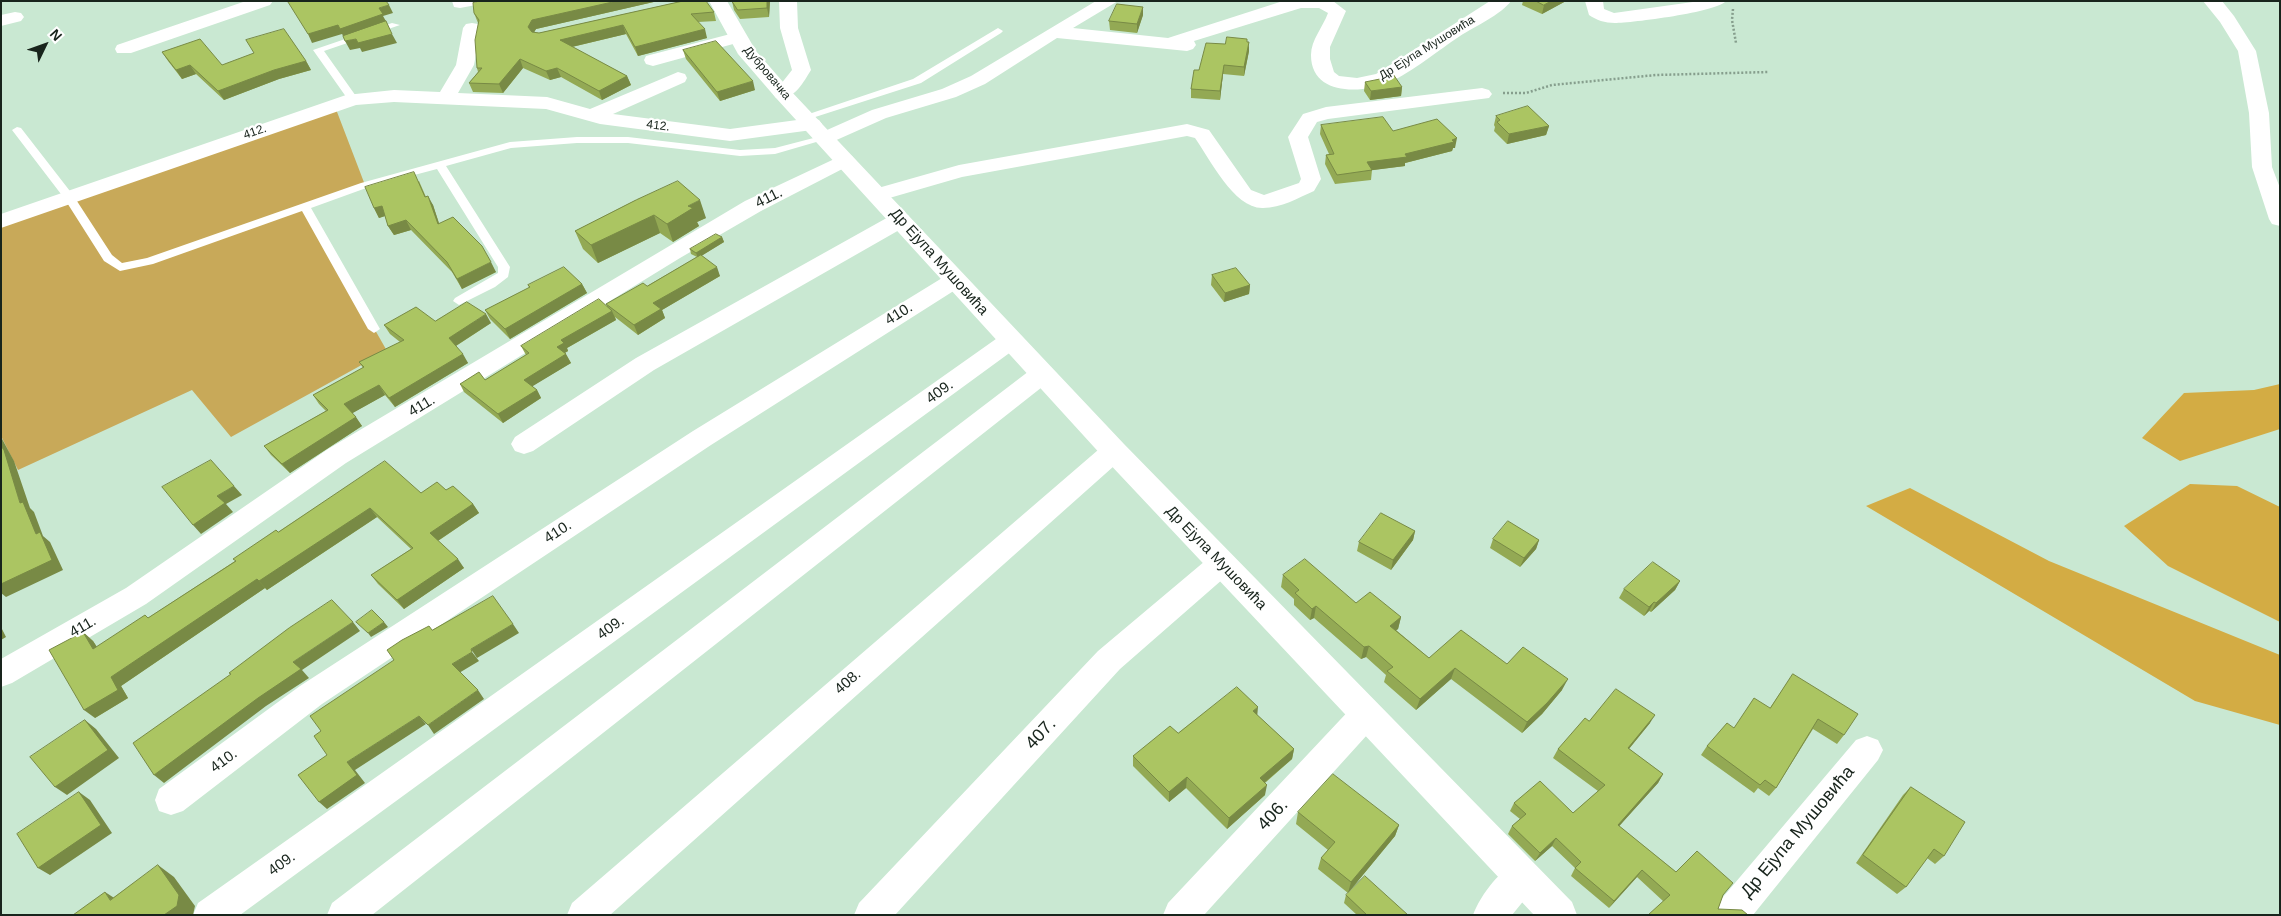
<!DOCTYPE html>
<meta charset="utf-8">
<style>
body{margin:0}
#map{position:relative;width:2281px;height:916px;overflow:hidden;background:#c9e8d2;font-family:Arial,sans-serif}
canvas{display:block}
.frame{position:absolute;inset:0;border:2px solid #18241c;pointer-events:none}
.north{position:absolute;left:20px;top:20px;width:50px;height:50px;-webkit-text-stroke:4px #fff;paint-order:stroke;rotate:48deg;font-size:14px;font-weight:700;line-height:20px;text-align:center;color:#18241c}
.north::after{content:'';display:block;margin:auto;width:18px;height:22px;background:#18241c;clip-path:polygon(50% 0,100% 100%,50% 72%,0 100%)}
</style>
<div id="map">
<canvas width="2281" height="916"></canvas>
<div class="frame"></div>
<div class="north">N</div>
</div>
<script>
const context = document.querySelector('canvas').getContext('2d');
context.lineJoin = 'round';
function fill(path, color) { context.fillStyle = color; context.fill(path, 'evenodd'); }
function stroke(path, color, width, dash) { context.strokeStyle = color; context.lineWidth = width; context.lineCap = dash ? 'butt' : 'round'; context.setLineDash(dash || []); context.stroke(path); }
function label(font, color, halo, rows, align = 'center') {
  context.font = font + ' Arial,sans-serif'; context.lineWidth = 4.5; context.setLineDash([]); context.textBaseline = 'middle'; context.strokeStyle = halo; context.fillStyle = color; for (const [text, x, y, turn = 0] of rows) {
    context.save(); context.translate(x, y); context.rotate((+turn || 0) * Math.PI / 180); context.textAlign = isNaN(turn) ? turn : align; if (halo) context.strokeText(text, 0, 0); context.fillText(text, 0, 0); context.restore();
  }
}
fill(new Path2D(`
 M334,104l31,81 -60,22 82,144 -156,86 -39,-47 -174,80 -17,-34v-215z`), '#c8a959');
fill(new Path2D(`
 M2280,384v45l-100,32 -38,-23 42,-45 70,-3z
 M2190,484l47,2 43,21v115l-112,-56 -44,-40z
 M1910,488l139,73 231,94v70l-85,-24 -329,-195z`), '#d3ac44');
stroke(new Path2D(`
 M1733,9l-1,11 4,23
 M1503,93h23l26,-8 104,-10 112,-3`), '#869e8d', 2.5, [2, 2]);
fill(new Path2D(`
 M392,23l8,2 -76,26 34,48 -5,3 -4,-1 -36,-51z
 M998,28l5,3 -2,2 -80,50 -112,36 -4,1 -5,-3 113,-38z
 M17,127l4,1 52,67 39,60 10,8 25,-5 214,-75 149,-41 67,-5h51l112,13 35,-2 50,-13 5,3 -55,16 -35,2 -112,-13h-51l-66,5 -65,18 64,101 -2,10 -13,10 -36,18 -6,-4 2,-3 43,-25v-6l-61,-98 -68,18 -58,21 69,121 -6,4 -6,-4 -66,-118 -149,53 -33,7 -16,-10 -40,-63 -52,-68z`), '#fff');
fill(new Path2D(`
 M246,1h27l-3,4 -139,48h-14l-2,-4 2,-4z
 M452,1h27l-3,4 -16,3 -6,-1z
 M779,1h18l1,27 13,42c-8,13 -18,32 -35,28l-3,-4 19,-24 -12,-42z
 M1096,1h22l-45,27 95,10 115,-37h50l13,10 -16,36v12l4,13 5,4 18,2 19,-4 114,-73h21c-9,13 -37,26 -51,35 -21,14 -48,36 -70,46 -28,12 -79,14 -79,-27 0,-15 12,-28 17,-42l-9,-5h-18l-107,33 2,4 -3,4 -6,2 -130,-13 -72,46 -29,13 -70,21 -54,24 -7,2 -7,-2 -3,-4 3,-4 54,-24 70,-21 29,-13z
 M1585,1h18l1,8 10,4 86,-12h26c-8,11 -95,22 -111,22 -10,0 -19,-3 -26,-8z
 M2203,1h19l12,15 22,35 13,62 3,54 8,21v38l-8,-2 -3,-5 -17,-52 -3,-54 -11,-62 -18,-29z
 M15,12l6,1 3,4 -3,4 -20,5v-11z
 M472,23l6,1 3,4 -7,37 -16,28 89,4 43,12 88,-37 7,2 2,4 -2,4 -72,32 117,15 82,-11 7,2 3,4 -3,4 -7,2 -82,11 -130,-17 -54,-15 -152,-7 -38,3 -355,123v-14l345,-119 48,-5 46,2 16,-27 7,-37 3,-4z
 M738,32l6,1 3,4 -3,4 -91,25 -7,-2 -2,-4 2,-4z
 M1482,88l7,2 3,4 -3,4 -161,21 -11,3 -9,15 13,42 -7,12c-16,7 -33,17 -51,17 -29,1 -53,-49 -68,-70l-8,-2 -225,41 -83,24 -8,-1 -3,-5 3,-5 88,-25 228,-41 22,6 42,60 13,5 35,-12 2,-4 -13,-42 15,-23 23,-7z
 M845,154l7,2 3,4 -3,4 -91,47 -81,47 -334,205 -200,141 -134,79 -11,4v-28l125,-71 202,-139 417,-248z
 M900,213l8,2 3,5 -3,5 -254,145 -121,81 -9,3 -9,-3 -4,-7 4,-7 121,-79 256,-143z
 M955,273l8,2 3,5 -3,5 -252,160 -389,259 -139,107 -12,4 -12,-4 -4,-11 4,-11 141,-103 393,-255 254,-156z
 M1011,332l8,2 4,6 -4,6 -779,569h-47l5,-12 805,-569z
 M1042,365l9,3 3,6 -3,6 -679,535h-45l5,-12 701,-535z
 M1114,441l9,3 4,7 -4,7 -513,457h-43l5,-12 533,-459z
 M1221,553l10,3 4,8 -4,8 -111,97 -225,246h-41l5,-12 239,-252 113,-95z
 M1366,700l11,4 5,10 -5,10 -173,191h-41l5,-12 187,-199z
 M1867,736l11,4 5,10 -5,10 -125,155h-40l5,-12 138,-163z
 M1522,859l12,5 5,12 -5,12 -22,27h-39c8,-21 28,-47 49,-56z`), '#fff');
fill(new Path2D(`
 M709,1h18l29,50 34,39 334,354 448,458 5,13h-43l-430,-457 -328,-360 -38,-44z`), '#fff');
fill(new Path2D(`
 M480,1h178l-122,28 -2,3 5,1 144,-32 31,11 2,9 -18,1 9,16 -69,18 -12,-22 -54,13 55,29 4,9 -29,15 -41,-23 -11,3 -27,-12 -20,25 -30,-1 -4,-9 9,-11 -1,-4 1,-45 -4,-10z
 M732,1h38l-1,16 -29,2 -6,-9z
 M1523,1h43l-24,13 -20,-9z
 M1143,15l-6,18 -27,-3 -1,-9z
 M1247,42l2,9 -5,25 -21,-2 -3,26 -29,-2v-9l8,-19 26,-26z
 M683,50l72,40 -35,11 -34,-42z
 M162,52l60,13 84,-4 5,9 -32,9 -55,21 -28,-26 -14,5 -14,-18z
 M1365,82l37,5 -1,9 -31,4 -6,-9z
 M1496,116l53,10 -3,9 -39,9 -13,-13 1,-4 -1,-2z
 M1321,125l72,6 62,17h-2l-1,3 -47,12v3l-33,4 -1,10 -36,4 -10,-20 1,-9 3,-1 -9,-20z
 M419,181l7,16 7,8 6,18 57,49 -34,17 -10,-17 -41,-42 -17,5 -6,-9 -3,-10 -6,2 -5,-10z
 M636,200l70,18 -9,4 2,4 -26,16 -13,-9 -62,30 -15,-14 -8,-18z
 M722,237l2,5 -23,14 19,20 -58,34 3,8 -27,17 -23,-18 1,3 -49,28 1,3 -3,2 6,10 -39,23 5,4 4,8 -38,25 -39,-31 -4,-8 25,-4 41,-25 -5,-9 86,-40 -1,-2 41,-18 50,-29 -6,-3 -1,-5z
 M1212,275l38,10 -1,9 -25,8 -13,-17z
 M582,284l5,9 -77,46 -20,-20 -5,-9 44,-22 -1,-3z
 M435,321l56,2 -35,23 12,17 -73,44 -10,-12 -33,18 10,13 -72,47 -19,-18 -7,-9 62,-35 -7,-7 -6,-9 50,-27 -4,-6 41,-20 -10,-8 -6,-9z
 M446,490l27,14 6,9 -41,28 26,27 -60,41 -26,-25 -7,-9 40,-26 -34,-32 -110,73 -2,-2 -144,98 7,12 -33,20 -12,-86 10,9 4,6 51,-29 87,-57 43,-29 143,-39z
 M1415,531l-2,9 -22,30 -34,-19 2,-9z
 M1493,539l46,1 -3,9 -16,18 -30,-19z
 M1283,575l73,28 45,14 -3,12 -2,1 33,28 78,6 55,26 -20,24 -20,19 -71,-54 -35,31 -32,-28 2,-7 -20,-18 -5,2 -47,-41 -4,2 -16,-15v-6l-13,-12z
 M1680,581l-5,9 -24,22 -2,-1 -5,5 -25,-18 5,-9z
 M1793,674l51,61 -7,9 -24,-15 -37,59 -7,8 -11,-8 -4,5 -53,-38 6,-9 27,-18 36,-20z
 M1257,715l37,34 -2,10 -27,24v12l-38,34 -41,-41 -17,14 -36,-36v-10l45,-23z
 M1589,721l61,2 -21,26 34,25 -5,9 -39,43 57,46 47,23 -5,14 30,6 -85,-14 -26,-24 -28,31 -38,-32 4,-8 -23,-22 -17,15 -27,-27 4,-8 8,-7 -10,-8 4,-8 59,10 25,-22 -45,-33 5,-9z
 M1911,787l33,69 -9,8 -8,-6 -21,29 -9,7 -41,-31 47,-68z
 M1298,812l101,13 -4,11 -47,57 -30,-24 3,-11 7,-8 -32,-26z
 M1346,895l62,20h-51l-13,-12z`), '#93a954');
fill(new Path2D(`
 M617,1h41l-122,28 -4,7 -4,-9 4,-7z
 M767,1h3l-1,16 -2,-9z
 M1551,1h15l-24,13 2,-9z
 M389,5l4,8 -10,3 4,7 -43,14 -2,-3 -30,9 -4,-9 71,-26z
 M1143,7v8l-6,18v-9z
 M623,25l3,9 -63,15 -3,-9z
 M705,29l2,9 -69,18 -3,-9z
 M392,34l5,9 -35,9 -2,-4 -10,2 -5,-9 11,-2z
 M1249,42v9l-5,25v-9z
 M520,59l3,9 -20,25 -4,-9z
 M306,61l5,9 -32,9 -55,21 -6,-9 56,-21z
 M190,65l6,9 -14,5 -6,-9z
 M1224,65l-1,9 -3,26v-9z
 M557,68l4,9 -11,3 -4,-9z
 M627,76l4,9 -29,15 -3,-9z
 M753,81l2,9 -35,11 -3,-9z
 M1402,87l-1,9 -31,4 1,-9z
 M1549,126l-3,9 -39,9 2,-10z
 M1457,138l-2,10h-2l-1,3 -47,12v3l-39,5 1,-9z
 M428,196l5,9 9,28 -4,-9z
 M700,200l6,18 -9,4 2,4 -26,16 -6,-18 21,-18z
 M382,206l6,9 -9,3 -5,-10z
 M654,215l6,18 -62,30 -7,-18z
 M406,220l5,10 -17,5 -6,-9z
 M722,237l2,5 -26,16 -2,-5z
 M491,262l5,10 -34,17 -5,-10z
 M717,267l3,9 -58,34 3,8 -27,17 -4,-10 19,-22z
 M582,284l5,9 -77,46 -5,-10z
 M1250,285l-1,9 -25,8 1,-9z
 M612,311l4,9 -49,28 1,3 -7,4 -4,-8 4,-7z
 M486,314l5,9 -37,24 -5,-9z
 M463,354l5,9 -73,44 -6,-9z
 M566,354l5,9 -43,26 -4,-9z
 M379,385l6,10 -34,19 -7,-10z
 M537,390l4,8 -38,25 -5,-9z
 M356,417l6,9 -72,47 -8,-9z
 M1,437l13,24 16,47 4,4 9,24 7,6 13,28 -57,27 -5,-4v-9l35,-50 -16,-31 -19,-57z
 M234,486l8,9 -16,9 7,8 -32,22 -8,-9 24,-29z
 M473,504l6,9 -43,29 -6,-9z
 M370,508l7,9 -110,73 -8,-9z
 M1415,531l-2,9 -22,30 2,-10z
 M1539,540l-3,9 -16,18 4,-9z
 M458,559l6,9 -60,41 -7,-9z
 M257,579l8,9 -144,98 7,12 -33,20 -11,-8 27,-33z
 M1680,581l-5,9 -24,22 5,-9z
 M1654,602l-5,9 -5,5 5,-9z
 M1316,606l-2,12 -4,2 2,-11z
 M1401,617l-3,12 -11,8 3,-11z
 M353,622l7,9 -58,39 7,8 -43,28 -102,77 -10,-8 139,-113z
 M384,622l4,5 -17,10 -3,-4z
 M513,624l6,9 -42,25 -6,-9z
 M1,627l5,10 -5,3z
 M83,632l10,9 11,17 -11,-9z
 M1369,646l-3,11 -5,2 3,-12z
 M472,652l7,9 -20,12 -7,-9z
 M1455,668l-4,11 -35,31 4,-11z
 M1568,679l-6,11 -20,24 -20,19 5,-11z
 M478,690l6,9 -50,35 -6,-9z
 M1258,707l-1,11 -4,-7z
 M1655,715l-5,8 -27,33 5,-8z
 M419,716l7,8 -71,46 10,13 -38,26 -8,-7 28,-40z
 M85,720l11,9 23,29 -52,37 -12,-8z
 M1294,749l-2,10 -34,29 2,-10z
 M1663,774l-5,9 -45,50 5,-8z
 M1187,777l-1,11 -17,14v-10z
 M1267,785l-2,10 -38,34 2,-11z
 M79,792l11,8 22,33 -62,42 -12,-7z
 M1399,825l-4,11 -47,57 3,-11z
 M1556,838l-4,8 -17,15 5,-8z
 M158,865l16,12 21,29 -2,9h-29z
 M1642,870l-5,7 -28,31 5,-7z
 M105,892l17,11 -12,-3z`), '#788a45');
const building = new Path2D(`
 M289,1h97l3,4 -10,3 4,6 -43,15 -2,-4 -30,9 -20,-32z
 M480,1h137l-85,19 -4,7 4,5 7,1 144,-32h23l8,11 -23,2 14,15 -70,18 -12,-22 -63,15 67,36 -28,15 -42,-23 -11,3 -26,-12 -21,25 -30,-1 13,-15h-5l-2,-28 4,-20 -5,-7 -1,-10z
 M732,1h35v7l-29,2z
 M1536,1h15l-7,4z
 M1117,4l26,3 -6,17 -28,-3z
 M386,21l6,13 -34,9 -2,-4 -11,2 -2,-5z
 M284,29l22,32 -32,9 -56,21 -28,-26 -14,5 -14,-18 38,-13 22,26 32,-12 -8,-13z
 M1227,37l20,2v3h2l-5,25 -20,-2 -4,26 -29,-2 3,-19h5l7,-27 19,1z
 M716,41l37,40 -36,11 -34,-42z
 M1393,74l9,13 -31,4 -6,-9 15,-3z
 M1528,106l21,20 -40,8 -12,-12 3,-2 -4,-4z
 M1383,117l10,14 44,-12 20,19 -5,2 2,2 -49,12 2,3 -40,5 5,8 -35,5 -11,-20 8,-1 -13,-29z
 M414,172l11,25 3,-1 10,28 15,-7 29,29 9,16 -34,17 -10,-17 -41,-42 -18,6 -6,-20 -8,2 -9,-21z
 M678,181l22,19 -12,6 5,2 -26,16 -13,-9 -63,30 -16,-14 61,-31z
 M716,234l6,3 -26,16 -6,-4z
 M701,255l16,12 -64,36 8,6 -27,16 -28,-21 37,-21 4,3z
 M564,267l18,17 -77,45 -20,-19 45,-23 -2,-2z
 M1236,268l14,17 -25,8 -13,-18z
 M599,299l13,12 -51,29 3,3 -7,4 9,7 -42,26 13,10 -39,24 -38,-30 19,-12 6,8 44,-27 -8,-7z
 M467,302l19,12 -37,24 14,16 -74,44 -10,-13 -35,19 12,13 -74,47 -18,-18 64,-36 -15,-15 51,-28 -5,-5 45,-22 -20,-15 32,-18 19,14z
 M1,446l3,4 16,53 3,-1 13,32 4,-2 12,28 -51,24z
 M211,460l23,26 -17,10 8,7 -32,22 -31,-38z
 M385,461l36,32 16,-11 9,8 7,-4 20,18 -43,29 28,26 -61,41 -26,-25 42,-27 -43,-40 -111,73 -2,-2 -146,98 7,13 -34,20 -35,-60 34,-18 10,17 52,-34 3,3 88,-57 -3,-2 43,-29 2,2z
 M1381,513l34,18 -22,29 -34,-18z
 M1508,521l31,19 -15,18 -31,-19z
 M1305,559l51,44 14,-11 31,25 -11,9 39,32 32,-28 46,34 16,-17 45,32 -21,24 -20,19 -72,-54 -35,31 -33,-28 6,-4 -24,-21 -5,1 -48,-41 -4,3 -17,-16 4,-3 -16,-15z
 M1653,562l27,19 -24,22 -2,-1 -5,5 -25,-18z
 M493,596l20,28 -42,25 1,3 -20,12 26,26 -50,35 -9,-9 -72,46 10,13 -38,27 -21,-27 29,-20 -13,-19 7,-5 -11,-15 84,-56 -7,-10 15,-10 27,-14 3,4z
 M332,600l21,22 -60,40 8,7 -43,29 -104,77 -21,-32 98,-69 -2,-1 60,-45z
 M372,610l12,12 -16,11 -12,-11z
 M1793,674l65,40 -14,21 -26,-16 -42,69 -11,-8 -5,5 -53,-39 20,-23 7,5 20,-30 16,10z
 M1237,687l21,20 -5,4 41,38 -34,29 7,7 -38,33 -42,-41 -18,15 -36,-36 37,-30 8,7z
 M1616,689l39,26 -27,33 35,26 -45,51 58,47 21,-21 36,32 -10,12 -5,14 24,1 6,5h-100l22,-20 -28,-25 -28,31 -39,-33 6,-6 -25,-24 -16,15 -28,-27 14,-12 -12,-11 26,-22 33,32 32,-28 -47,-36 27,-31 4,3z
 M85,720l23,30 -53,37 -25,-30z
 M1333,774l66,51 -48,57 -30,-24 14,-16 -37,-30z
 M1911,787l54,35 -21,34 -10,-7 -28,38 -43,-32z
 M79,792l22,33 -63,43 -21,-34z
 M158,865l21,30 -2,11 -13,9h-91l32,-23 5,8z
 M1365,876l43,39h-41l-21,-20z`);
fill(building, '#abc562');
stroke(building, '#788a45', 1);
label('12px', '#18241c', '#fff', [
 ["Др Ејупа Мушовића",1427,48,-32],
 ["Дубровачка",767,73,50],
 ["412.",658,126,7],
 ["412.",255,132,-19]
]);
label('15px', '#18241c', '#fff', [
 ["411.",769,198,-27],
 ["Др Ејупа Мушовића",939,262,48],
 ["410.",899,314,-32],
 ["409.",940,392,-36],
 ["411.",422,406,-31],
 ["410.",558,532,-33],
 ["Др Ејупа Мушовића",1216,558,46],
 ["411.",83,627,-30],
 ["409.",611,628,-36],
 ["408.",848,682,-41],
 ["410.",224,761,-37],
 ["409.",282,864,-36]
]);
label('18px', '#18241c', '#fff', [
 ["407.",1041,734,-47],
 ["406.",1273,815,-47],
 ["Др Ејупа Мушовића",1798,832,-50]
]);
</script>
